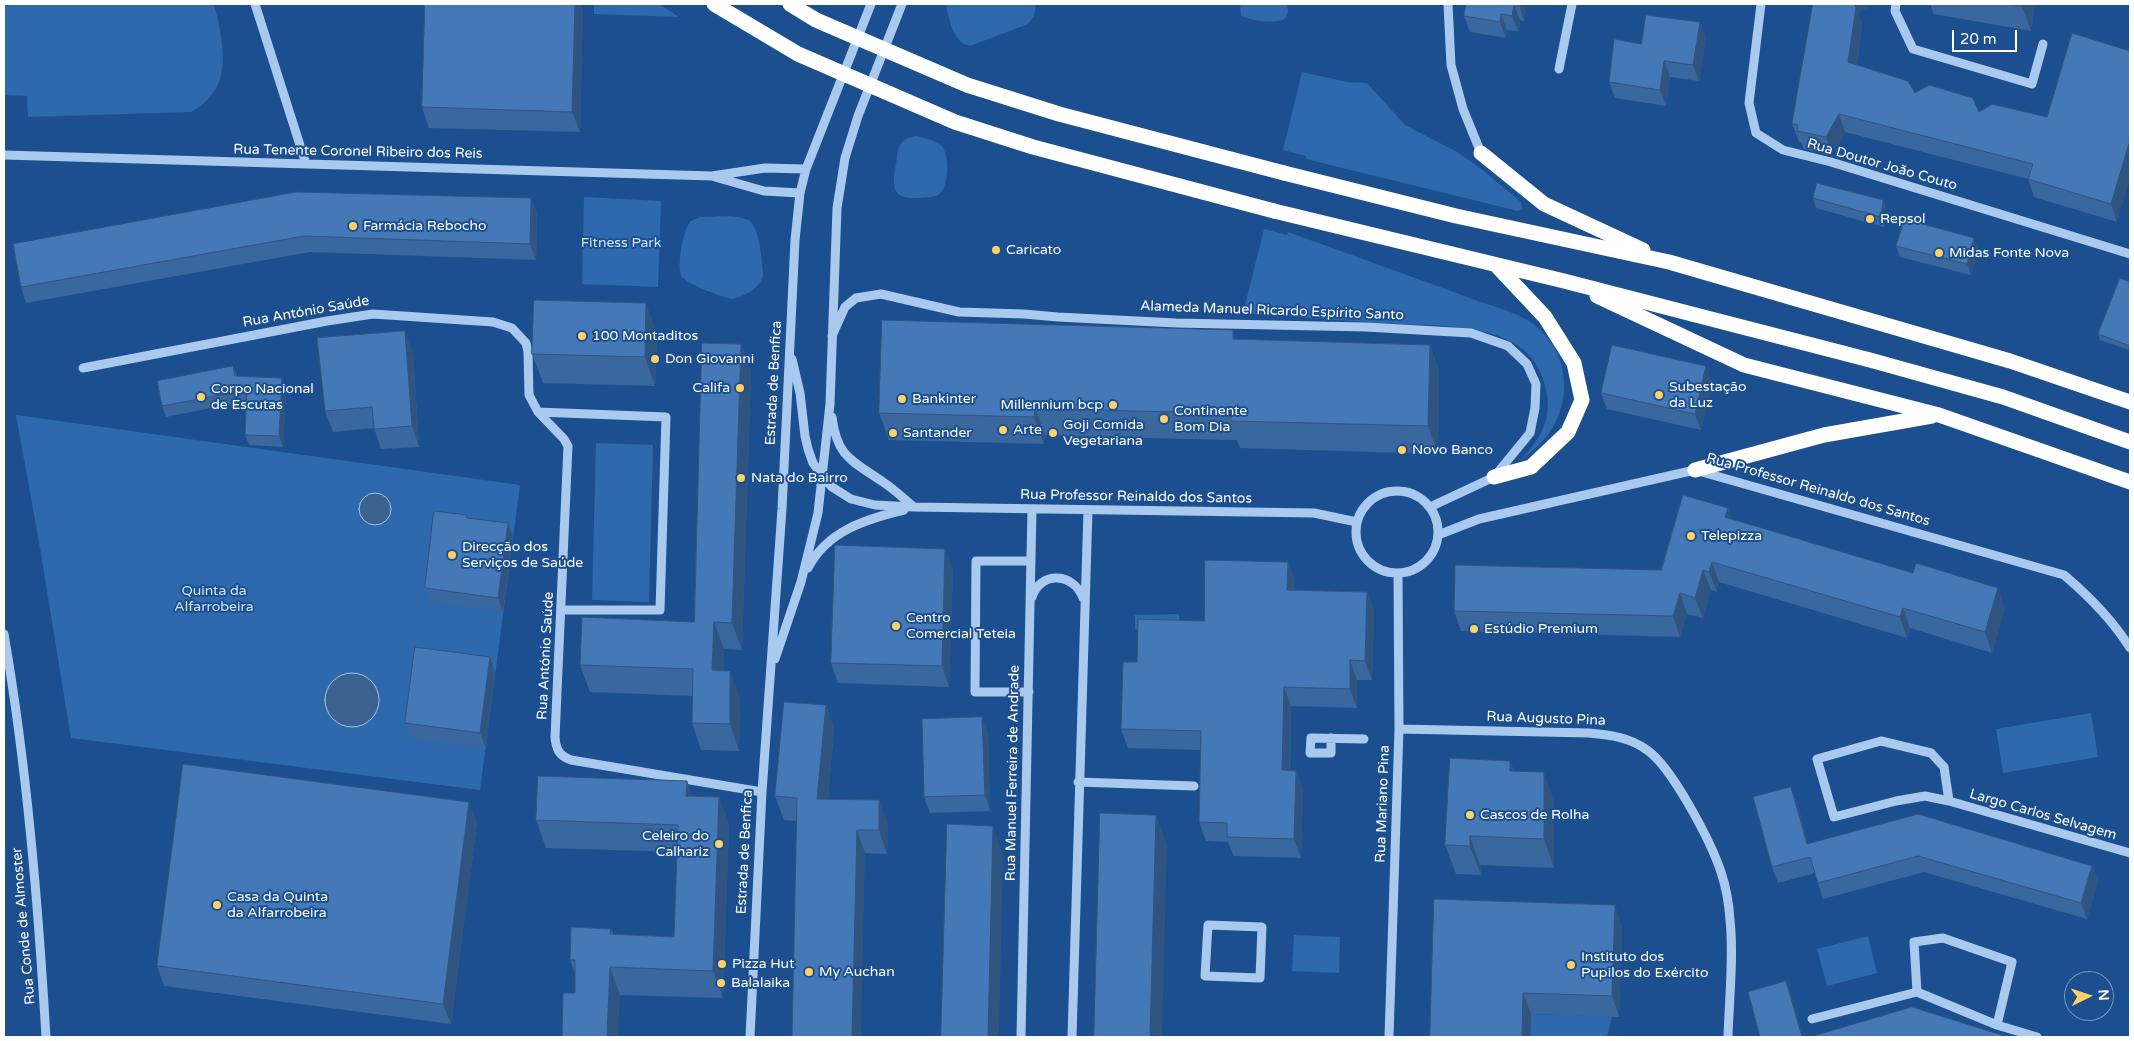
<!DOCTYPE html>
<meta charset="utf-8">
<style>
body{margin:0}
#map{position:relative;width:2134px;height:1041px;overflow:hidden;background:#1b4f8f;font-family:"Varela Round",sans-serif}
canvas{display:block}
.frame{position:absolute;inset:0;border:5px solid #fff;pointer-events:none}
.north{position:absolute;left:2064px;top:971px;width:50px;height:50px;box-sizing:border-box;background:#1b4f8f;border:1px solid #7695bc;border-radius:50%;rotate:86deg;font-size:14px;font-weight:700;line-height:20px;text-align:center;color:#fff}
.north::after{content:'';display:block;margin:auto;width:18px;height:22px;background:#ffd166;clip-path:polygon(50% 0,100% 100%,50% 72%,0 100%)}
.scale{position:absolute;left:1952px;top:30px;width:65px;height:22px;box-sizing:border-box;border:2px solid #fff;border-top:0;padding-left:6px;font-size:15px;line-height:18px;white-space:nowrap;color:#fff;-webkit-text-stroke:4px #1b4f8f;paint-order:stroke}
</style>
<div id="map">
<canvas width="2134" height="1041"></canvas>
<div class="frame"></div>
<div class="north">N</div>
<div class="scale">20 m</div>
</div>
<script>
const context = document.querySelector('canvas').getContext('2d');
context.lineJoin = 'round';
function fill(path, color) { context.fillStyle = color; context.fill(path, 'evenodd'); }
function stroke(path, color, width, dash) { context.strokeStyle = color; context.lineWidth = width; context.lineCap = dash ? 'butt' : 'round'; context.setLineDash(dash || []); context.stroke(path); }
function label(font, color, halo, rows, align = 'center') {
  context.font = font + ' "Varela Round",sans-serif'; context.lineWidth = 4; context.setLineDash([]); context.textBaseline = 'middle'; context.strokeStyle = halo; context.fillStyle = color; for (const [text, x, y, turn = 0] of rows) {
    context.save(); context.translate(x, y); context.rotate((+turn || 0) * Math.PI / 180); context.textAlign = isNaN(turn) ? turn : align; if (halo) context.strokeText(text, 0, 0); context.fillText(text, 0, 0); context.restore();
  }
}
fill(new Path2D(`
 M4,4h210c7,29 19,72 -7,96 -4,5 -10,8 -16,12l-163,5 -1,-21 -23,-1z
 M594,4h65l20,13 -85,-3z
 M946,4h90l-2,12 -6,8 -58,22c-17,-3 -21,-27 -24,-42z
 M1240,4h47c1,5 2,11 -3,15 -7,5 -37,2 -43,-4z
 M1302,72l45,10 20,1 38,42 52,27 23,16 41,34 1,6 -4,3 -212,-52v-3l-23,-6z
 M916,136c8,2 19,4 25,9 9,9 8,44 -3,50 -6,3 -13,2 -19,3 -28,2 -27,-12 -23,-34 1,-6 1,-14 4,-19 4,-6 9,-8 16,-9z
 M584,197l77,4 -3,86 -76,-3z
 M701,217c13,0 35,-3 47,3 12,6 14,42 15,55 -2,13 -19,22 -32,24 -11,-3 -42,-14 -49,-22 -6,-9 1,-48 9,-56 3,-2 6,-3 10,-4z
 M1264,229l23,6 1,-3c61,22 122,44 182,66 23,9 51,14 69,31 30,27 33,71 10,104 -8,12 -19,20 -30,28 19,-18 32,-39 28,-66 -3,-18 -11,-37 -27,-48 -34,-25 -99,-21 -140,-24 -46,-3 -91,-7 -137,-10z
 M16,415l504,70 -40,305 -409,-52 -32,-196z
 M596,443l57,2 -4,157 -57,-2z
 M1179,614l1,14 -45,1v-14z
 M2091,713l7,44 -95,16 -7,-44z
 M1294,935l46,2 -1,36 -47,-2z
 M1868,936l9,37 -50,13 -10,-37z
 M1531,1014l81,2 -5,21h-77z`), '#2e69ad');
const water = new Path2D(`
 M359 509a16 16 0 1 1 32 0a16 16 0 1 1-32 0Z
 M325 700a27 27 0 1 1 54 0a27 27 0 1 1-54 0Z`);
fill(water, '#3c6290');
stroke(water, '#9cc4f0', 1);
stroke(new Path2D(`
 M255,4l51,160
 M1448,4l3,61 12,44 18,44
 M1761,4l-12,99 7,30 27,17 48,12 299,92
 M1896,4l-1,7 18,38 119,35 11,-40
 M1559,69l13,-65
 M4,155l708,21 53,-8 41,1
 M715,177l49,14 36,2
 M832,336l13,-29 11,-9 25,-4 78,18 65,2 34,3 118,6 190,4 105,6 37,13 19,18 9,20 -1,24 -5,25 -36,44 -64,30
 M792,359l8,34 5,43 3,13 5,14 10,14 9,10 19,12 24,6 39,2 400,6 43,9
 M83,368l244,-47 46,-7 120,8 19,6 14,15 2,9 1,43 9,17 26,27 4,7 -13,291c1,12 4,19 16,23l191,32
 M538,412l128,5 -6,193h-98
 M832,417c5,41 21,44 51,65 11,7 21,17 31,25
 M1356 532a41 41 0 1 1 82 0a41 41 0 1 1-82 0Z
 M1438,535l41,-16 216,-49 369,105c26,22 48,44 66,73
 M808,568c19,-37 58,-49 96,-58
 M1032,597c9,-27 42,-24 51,1
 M4,634c23,133 34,269 42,403
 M775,659l26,-77 17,-69 12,-109 7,-196 8,-50 13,-42 44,-112
 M1029,692h-54l1,-131h55
 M1399,729l190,4c21,2 40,4 58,17 25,17 64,92 74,122 5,15 8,32 9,48 4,36 -1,81 -2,117
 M1331,738v15h-21l1,-15 53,1
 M1078,782l116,4
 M1949,801l-5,-34 -13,-14 -50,-12 -64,18 17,58 62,-16 29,-5 24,5 181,52
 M1208,925l54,2 -2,51 -55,-2z
 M1917,992l-3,-50 29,-4 69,24 -15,63
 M1812,1019l105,-27 80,33 40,12
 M750,1037l12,-245 20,-283 13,-269 5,-47 6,-24 65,-165
 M1021,1037l11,-528
 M1072,1037l16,-527
 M1389,1037l10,-308 -1,-156`), '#a9c9ee', 9);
stroke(new Path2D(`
 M1481,153l63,51 99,46
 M1284,173l172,43 213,46 341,99 120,41
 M1274,211l290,70 306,79 133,37 127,45
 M1597,296l147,69 195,50 191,67
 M1695,470l129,-35 108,-19
 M1494,477l37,-10 37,-35 14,-32 -8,-37 -29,-46 -48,-51`), '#fff', 15);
stroke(new Path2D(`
 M714,4l84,50 157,68 78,25 241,64
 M790,4l26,16 151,65 92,29 225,59`), '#fff', 15);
fill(new Path2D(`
 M583,4l-3,128 -151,-4 -7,-21z
 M1466,4h61l-3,17 -4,-1 -2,11 -11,-1 -1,8 -36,-6 -6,-16z
 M1813,4l54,4 -9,5 4,12 -5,39 58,29 64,19 68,5 25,-84 45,189 -83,-25 -6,-18 -183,-47 -13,23 -28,-6 -3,-7h-2l-7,-18z
 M1930,4h105l-4,27 -97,-17z
 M1700,22l6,16 -7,43 -29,-4 -4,29 -51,-8 -6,-16 32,-38z
 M531,198l6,16 -1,46 -226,-8 -284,51 -5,-16 -8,-43z
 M1813,198l70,2 4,10 -3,17 -68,-19z
 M1896,246l82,2 -7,27 -71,-18z
 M2130,282v68l-30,-10 -2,-6z
 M657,332l-2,54 -112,-3 -11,-29z
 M1237,339l193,6 9,27 -1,82 -198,-6 -3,-8 -94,-2 -98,-3 -1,9 -155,-4 -10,-27z
 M741,344l10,27 -9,279 -18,-1 -1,22 17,27 -1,53 -38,-1 -9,-27v-27l-102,-4 -10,-27 114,-43z
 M413,352l6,95 -38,2 -7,-21 -41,4 -8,-21z
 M233,366l4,10 45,2 4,11 -3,58 -34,-2 -4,-10 1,-34 -80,16 -4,-11z
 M1712,382l-11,48 -94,-21 -6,-16z
 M1728,508l4,11 273,89 -13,45 -82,-25 -3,10 -188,-56 -2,10 -6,-2 -8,28 -16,-4 -7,23 -219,-6 -7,-20 207,-41z
 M468,518l40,5 5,14 -10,75 -73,-10 -5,-14z
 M1288,562l7,19 -1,9 73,2 7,19 -2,69h-15v28l-66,-2 -1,65h6l7,19 -2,68 -67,-2 -6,-14 -22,-1 -7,-19 2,-72 -73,-2 -7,-19 16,-67 67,-41z
 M953,569l-4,118 -111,-4 -7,-20z
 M495,673l-9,75 -75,-9 -6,-16z
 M826,705l8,24 -6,70 60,25 -1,30 -22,-1 -68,-32 -13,-1 -9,-24z
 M988,732l2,79 -60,2 -6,-16z
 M1510,761l4,10 40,30v67l-74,-3 1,10 -25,-1 -11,-29z
 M687,781l5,15 27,1 10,28 -6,173 -103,-3 -45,-21 -5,-14 41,-31 2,5 61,3 3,-85 -131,-4 -10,-28z
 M1797,802l11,42 284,22 6,15 -11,38 -163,-47 -101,27 -8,-26 -37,10 -6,-16z
 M477,823l-26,201 -287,-38 -7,-20z
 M1622,926l-3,91 -88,-3 -1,23h-100z`), '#3a679d');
fill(new Path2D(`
 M575,4h8l-3,128 -8,-20z
 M1514,4l6,16 -2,11 -6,-15z
 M1519,4h8l-3,17 -5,-16z
 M1850,4h18l-1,4 -9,5 4,12 -7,54 -7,-17z
 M2022,4h13l-4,27 -9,-25z
 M1501,14l6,16 -1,8 -6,-16z
 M1700,22l6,16 -7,43 -6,-16z
 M1664,61l6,16 -4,29 -6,-16z
 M1839,114l6,18 -13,23 -6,-18z
 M2130,140v39l-13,43 -6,-18z
 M531,198l6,16 -1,46 -6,-16z
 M1883,200l4,10 -3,17 -3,-10z
 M1974,238l4,10 -7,27 -4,-11z
 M646,303l11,29 -2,54 -10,-29z
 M1233,330l10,27 -10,-18z
 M405,331l8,21 6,95 -7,-21z
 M741,344l10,27 -9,279 -10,-27z
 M1430,345l9,27 -1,82 -10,-28z
 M1706,366l6,16 -11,48 -6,-16z
 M282,378l4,11 -3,58 -4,-11z
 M1035,408l10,27 -1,9 -10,-27z
 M1728,508l7,20 -10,-11z
 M508,523l5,14 -10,75 -5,-14z
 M945,549l8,20 -4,118 -7,-21z
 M1288,562l7,19 -1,28 -7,-19z
 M1712,562l7,20 -2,10 -8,-20z
 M1703,570l8,20 -8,28 -8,-20z
 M1998,588l7,20 -13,45 -7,-21z
 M1367,592l7,19 -2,69 -7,-19z
 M1680,593l7,21 -7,23 -7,-21z
 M1903,608l7,20 -3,10 -7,-21z
 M714,622l10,27 -2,48 -10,-27z
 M490,657l5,16 -9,75 -6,-15z
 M1350,660l7,20v28l-7,-19z
 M730,671l10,27 -1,53 -9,-27z
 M1284,687l7,19 -2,84 -7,-20z
 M826,705l8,24 -8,93 -9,-23z
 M982,717l6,15 2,79 -5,-16z
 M1510,761l11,29 -11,-19z
 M1296,771l7,19 -2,68 -7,-19z
 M1544,772l10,29v67l-10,-29z
 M687,781l10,28 -11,-13z
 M1791,787l6,15 16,58 -6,-16z
 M719,797l10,28 -6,173 -10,-27z
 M879,800l9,24 -1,30 -8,-24z
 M469,802l8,21 -26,201 -8,-20z
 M1156,815l11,30 -5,192h-12z
 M993,826l10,29 -4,182h-11z
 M857,830l8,23 -4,184h-9z
 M1470,836l10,29 1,10 -11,-29z
 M2092,866l6,15 -11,38 -6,-16z
 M1615,905l7,21 -3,91 -7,-21z
 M610,967l10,28 -2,42h-11z
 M1786,981l6,16 11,40h-1z
 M1523,993l8,21 -1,23h-8z`), '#305480');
const building = new Path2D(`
 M425,4h150l-3,108 -150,-5z
 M1466,4h53v1l-5,-1 -2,12 -11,-2 -1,8 -36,-6z
 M1813,4h40l3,3 -8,55 60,19 7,12 14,-8 44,13 6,14 13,-8 55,13 25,-84 58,18v89l-19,64 -83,-25 5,-15 -194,-50 -13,23 -29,-6 1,-6 -6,-1z
 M2009,4h13v2z
 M1646,15l54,7 -7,43 -29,-4 -4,29 -51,-8 5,-43 27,5z
 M1817,183l66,17 -2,17 -68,-19z
 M296,192l235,6 -1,46 -226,-8 -283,51 -8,-43z
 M1905,219l69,19 -7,26 -71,-18z
 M2120,278l10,4v64l-32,-12z
 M534,300l112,3 -1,54 -113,-3z
 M882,320l351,10v9l197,6 -2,81 -197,-5v-8l-98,-2 -98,-3 -1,9 -155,-4z
 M405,331l7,95 -38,3 -2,-22 -47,4 -8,-73z
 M702,343l39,1 -9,279 -18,-1 -2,48 18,1v53l-38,-1 1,-54 -113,-4 2,-48 112,5z
 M1612,345l94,21 -11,48 -94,-21z
 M233,366l2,10 47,2 -3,58 -34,-1 2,-45 -85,16 -5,-25z
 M1683,495l45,13 -3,9 188,56 3,-10 82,25 -13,44 -82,-24 -3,9 -188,-55 -3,10 -6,-2 -8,28 -15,-5 -7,23 -219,-5 1,-46 206,5z
 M434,511l33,4v3l41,5 -10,75 -73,-10z
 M835,545l110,4 -3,117 -111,-3z
 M1205,560l83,2 -1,28 80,2 -2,69 -15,-1v29l-66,-2 -2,83 14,1 -2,68 -67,-2v-14l-28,-1 2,-91 -80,-2 2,-67h14l1,-43 66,2z
 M415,647l75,10 -10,76 -75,-10z
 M784,702l42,3 -9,94 62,1v30h-22l-5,207h-60l5,-239 -22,-2z
 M982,717l3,78 -61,2 -2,-78z
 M1450,758l60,3v10l34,1v67l-74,-3v10l-25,-1z
 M183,764l286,38 -26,202 -286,-38z
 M538,776l149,5 -1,15 33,1 -6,174 -103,-4 -3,70h-45l1,-44h12v-33h-5l1,-33 40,2 -1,5 64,3 4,-112 -142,-5z
 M1791,787l16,57 111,-30 174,52 -11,37 -163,-47 -100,27 -8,-26 -38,10 -19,-70z
 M1100,813l56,2 -6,222h-56z
 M947,824l46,2 -5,211h-47z
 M1434,899l181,6 -3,91 -89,-3 -1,44h-92z
 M1786,981l16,56h-42l-12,-45z
 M1912,1007l96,30h-198z`);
fill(building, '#4478b7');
stroke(building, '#305480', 1);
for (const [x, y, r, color] of [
 [1870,219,5,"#ffd166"],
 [353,226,5,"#ffd166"],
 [996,250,5,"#ffd166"],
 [1939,253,5,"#ffd166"],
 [582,336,5,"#ffd166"],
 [655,359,5,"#ffd166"],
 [740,388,5,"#ffd166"],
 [1659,395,5,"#ffd166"],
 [201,397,5,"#ffd166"],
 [902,399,5,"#ffd166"],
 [1113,405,5,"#ffd166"],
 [1164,419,5,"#ffd166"],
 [1003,430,5,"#ffd166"],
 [893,433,5,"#ffd166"],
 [1053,433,5,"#ffd166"],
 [1402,450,5,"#ffd166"],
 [741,478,5,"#ffd166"],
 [1691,536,5,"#ffd166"],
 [452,555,5,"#ffd166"],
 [896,626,5,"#ffd166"],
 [1474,629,5,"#ffd166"],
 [1470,815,5,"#ffd166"],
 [719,844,5,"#ffd166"],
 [217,905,5,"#ffd166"],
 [722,964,5,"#ffd166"],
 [1571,965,5,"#ffd166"],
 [809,972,5,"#ffd166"],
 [721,983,5,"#ffd166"]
]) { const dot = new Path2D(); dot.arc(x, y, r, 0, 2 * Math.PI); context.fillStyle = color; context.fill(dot); stroke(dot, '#1b4f8f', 2); }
label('14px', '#fff', '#1b4f8f', [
 ["Rua Tenente Coronel Ribeiro dos Reis",358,152,1],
 ["Rua Doutor João Couto",1882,165,16],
 ["Alameda Manuel Ricardo Espírito Santo",1272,311,2],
 ["Rua António Saúde",306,312,-10],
 ["Estrada de Benfica",774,383,-87],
 ["Rua Professor Reinaldo dos Santos",1818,490,16],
 ["Rua Professor Reinaldo dos Santos",1136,497,1],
 ["Rua António Saúde",546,656,-87],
 ["Rua Augusto Pina",1546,719,2],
 ["Rua Manuel Ferreira de Andrade",1013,773,-89],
 ["Rua Mariano Pina",1383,804,-88],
 ["Largo Carlos Selvagem",2043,815,16],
 ["Estrada de Benfica",745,852,-87],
 ["Rua Conde de Almoster",24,926,-95]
]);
label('14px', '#fff', '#1b4f8f', [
 ["Repsol",1880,219],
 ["Farmácia Rebocho",363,226],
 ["Caricato",1006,250],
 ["Midas Fonte Nova",1949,253],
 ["100 Montaditos",592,336],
 ["Don Giovanni",665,359],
 ["Subestação",1669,387],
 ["da Luz",1669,403],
 ["Califa",730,388,"right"],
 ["Corpo Nacional",211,389],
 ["de Escutas",211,405],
 ["Bankinter",912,399],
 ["Millennium bcp",1103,405,"right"],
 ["Continente",1174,411],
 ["Bom Dia",1174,427],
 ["Goji Comida",1063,425],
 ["Vegetariana",1063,441],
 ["Arte",1013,430],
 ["Santander",903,433],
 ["Novo Banco",1412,450],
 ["Nata do Bairro",751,478],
 ["Telepizza",1701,536],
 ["Direcção dos",462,547],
 ["Serviços de Saúde",462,563],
 ["Centro",906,618],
 ["Comercial Teteia",906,634],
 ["Estúdio Premium",1484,629],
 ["Cascos de Rolha",1480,815],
 ["Celeiro do",709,836,"right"],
 ["Calhariz",709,852,"right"],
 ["Casa da Quinta",227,897],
 ["da Alfarrobeira",227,913],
 ["Instituto dos",1581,957],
 ["Pupilos do Exército",1581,973],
 ["Pizza Hut",732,964],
 ["My Auchan",819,972],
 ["Balalaika",731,983]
], 'left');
label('14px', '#cfe3fa', '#1b4f8f', [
 ["Fitness Park",621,243],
 ["Quinta da",214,591],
 ["Alfarrobeira",214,607]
]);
</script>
